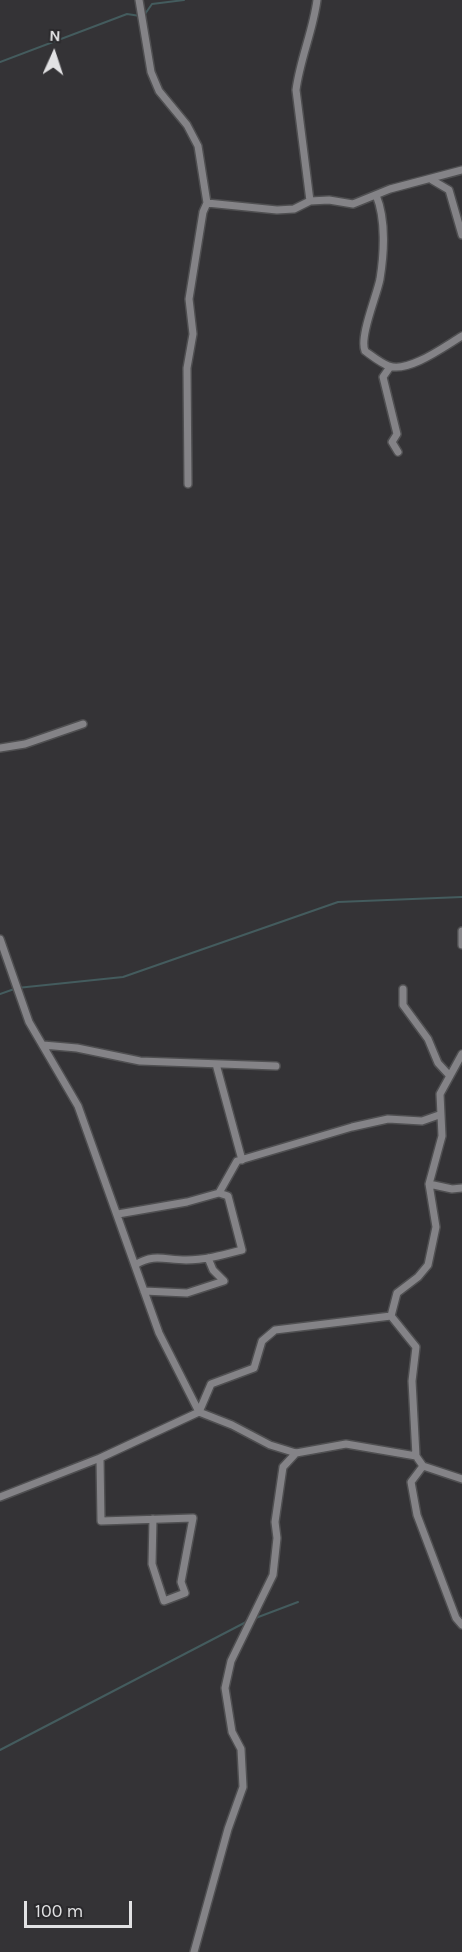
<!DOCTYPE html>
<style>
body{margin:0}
#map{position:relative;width:462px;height:1952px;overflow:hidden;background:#343336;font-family:Karla,sans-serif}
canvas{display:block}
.north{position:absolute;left:24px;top:24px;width:60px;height:60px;-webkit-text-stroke:4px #2a292c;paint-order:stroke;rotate:3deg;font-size:16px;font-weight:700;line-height:24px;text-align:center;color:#e2e2e4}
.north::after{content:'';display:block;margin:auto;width:21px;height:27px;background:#e2e2e4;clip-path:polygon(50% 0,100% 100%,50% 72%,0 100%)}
.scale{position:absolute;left:24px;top:1901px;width:108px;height:27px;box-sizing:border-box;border:3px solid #e2e2e4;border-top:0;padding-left:8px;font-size:18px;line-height:21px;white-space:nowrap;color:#e2e2e4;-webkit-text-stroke:4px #2a292c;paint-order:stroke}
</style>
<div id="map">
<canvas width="462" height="1952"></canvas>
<div class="north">N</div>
<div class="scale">100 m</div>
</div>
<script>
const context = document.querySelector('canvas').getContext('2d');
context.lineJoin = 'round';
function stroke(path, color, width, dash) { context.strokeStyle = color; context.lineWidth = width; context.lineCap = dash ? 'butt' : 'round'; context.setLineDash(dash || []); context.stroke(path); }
stroke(new Path2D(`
 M145,14l7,-10 32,-4
 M0,62l127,-48 13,2
 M0,994l17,-6 106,-11 215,-75 124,-5
 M253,1619l45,-17
 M0,1750l248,-129`), '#445c5e', 2);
const minor = new Path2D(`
 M139,0l12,72 8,19 28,34 11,21 9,57 70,7 17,-1 16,-8 19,-1 24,4 37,-15 72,-19
 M432,180l17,10 13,45
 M376,195c10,24 8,59 4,84 -3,16 -21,58 -15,72 7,5 17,13 24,15 20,7 56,-20 73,-30
 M310,201l-14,-111c4,-31 17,-59 21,-90
 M390,367l-7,10 14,57 -5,8 6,10
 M188,484l-1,-116 6,-34 -4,-35 14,-87 4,-9
 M0,748l25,-4 58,-20
 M462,931v14
 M0,939l29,83 49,84 81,227 40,79 12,-28 43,-16 8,-27 13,-11 116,-14
 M403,989v16l25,34 10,24 11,12
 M43,1045l34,3 63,13 136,5
 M216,1064l26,96
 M429,1184l23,5 10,-1
 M118,1214l69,-12 32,-9 18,-32 115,-34 36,-8 34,2 17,-6
 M135,1265c19,-12 30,-5 51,-5 19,0 37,-5 56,-10l-14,-54 -9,-3
 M144,1291l43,2 37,-12 -11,-11 -5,-12
 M416,1456l-4,-75 4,-34 -25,-31 6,-23 21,-16 10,-12 8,-38 -7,-43 13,-48 -2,-42 22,-40
 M100,1458l1,63 92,-3 -12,64 4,11 -21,8 -12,-37 1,-45
 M423,1466l-12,16 6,33 39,103 6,7
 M0,1497l100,-39 99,-46 33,13 38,20 26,8 50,-9 70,12 7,10 39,13
 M194,1952l34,-123 15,-42 -2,-38 -9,-17 -7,-44 6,-27 42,-86 4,-37 -2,-16 8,-55 13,-14`);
stroke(minor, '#4f4f51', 10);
stroke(minor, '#848387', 7);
</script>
